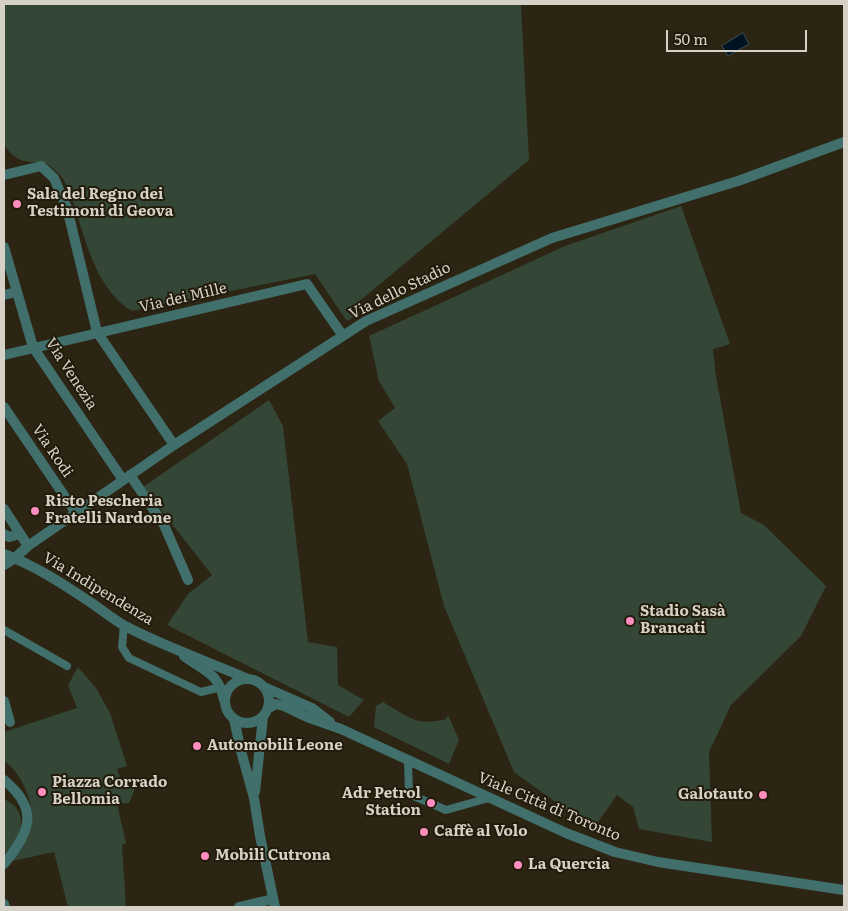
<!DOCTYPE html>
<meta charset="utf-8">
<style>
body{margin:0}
#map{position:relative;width:848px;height:911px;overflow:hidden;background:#2c2514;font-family:Literata,serif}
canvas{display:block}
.frame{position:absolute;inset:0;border:5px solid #d6d1c7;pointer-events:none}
.scale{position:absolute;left:666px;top:30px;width:141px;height:22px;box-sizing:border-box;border:2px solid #d6d1c7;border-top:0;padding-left:6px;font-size:15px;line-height:18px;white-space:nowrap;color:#d6d1c7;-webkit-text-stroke:4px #221b0a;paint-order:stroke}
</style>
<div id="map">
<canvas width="848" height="911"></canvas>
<div class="frame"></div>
<div class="scale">50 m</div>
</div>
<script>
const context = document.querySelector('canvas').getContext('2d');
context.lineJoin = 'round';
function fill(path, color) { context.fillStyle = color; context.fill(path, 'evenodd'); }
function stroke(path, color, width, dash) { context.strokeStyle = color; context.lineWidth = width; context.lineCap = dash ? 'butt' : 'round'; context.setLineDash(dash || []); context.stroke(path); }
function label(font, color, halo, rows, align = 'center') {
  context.font = font + ' Literata,serif'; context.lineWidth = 4; context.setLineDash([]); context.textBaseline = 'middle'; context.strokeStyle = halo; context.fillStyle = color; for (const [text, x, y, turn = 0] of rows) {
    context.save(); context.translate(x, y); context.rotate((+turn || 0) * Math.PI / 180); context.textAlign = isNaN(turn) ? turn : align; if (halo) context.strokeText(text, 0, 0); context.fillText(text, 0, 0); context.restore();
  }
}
fill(new Path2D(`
 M4,4h517l8,156 -173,144 4,9 -13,8 -32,-47 -183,37c-32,-18 -45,-63 -55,-97 -4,-13 -8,-27 -16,-38 -4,-5 -10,-9 -15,-13 -21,-2 -28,1 -42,-18z
 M681,206l49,138 -17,5 3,27 25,137 23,12 62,61 -25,50 -70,69 -22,47 3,90 -73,-13 -6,-22 -16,-12 -24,34 -79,-57 -70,-166 -37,-142 -29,-43 17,-13 -16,-27 -10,-45 196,-90z
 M269,400l14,26 25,216 29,5 1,38 26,15 -15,17 -182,-92 21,-31 24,-19 -69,-88z
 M78,667l18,21 14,25 17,53 -10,3 5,14 9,-3 5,6 -7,17 -12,1 9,39 -4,2 4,62h-58l-14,-55 -46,10c8,-9 16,-18 21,-28 10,-22 -6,-61 -25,-73v-29l73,-24 -9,-23z
 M383,702c24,14 33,25 63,17l2,-4 11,25 -10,24 -75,-37 2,-21z
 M4,799c27,12 18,39 0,55z`), '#344635');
const water = new Path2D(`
 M743,33l6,11 -21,12 -6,-10z`);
fill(water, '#001322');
stroke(water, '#404c54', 1);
stroke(new Path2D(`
 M124,625l-2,22 7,11 72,34 20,-5
 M4,630l63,36
 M408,761l1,33 37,16 43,-12`), '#41706c', 8);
stroke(new Path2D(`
 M4,175l37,-9 13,12 13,30 30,124 77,113
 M4,247l29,100 90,133
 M4,295l12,-3
 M4,355l303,-71 36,52
 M4,407l72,106
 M130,475l34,50 24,55
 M4,509l24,37
 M4,534l5,3 11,-3
 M4,565l11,-7 13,-12 146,-101 192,-124 186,-83 186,-57 106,-39
 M4,701l6,21
 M4,780c36,30 26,51 0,84
 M4,904l1,3
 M239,907l34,-8`), '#41706c', 10);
stroke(new Path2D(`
 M4,554c30,11 59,30 86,48 12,8 23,17 35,24 40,21 82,35 123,53
 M184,656c21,16 34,16 40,44
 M225 701a22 22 0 1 1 44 0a22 22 0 1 1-44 0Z
 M264,687l48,21 18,14
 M269,708l7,-4 8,2 23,11 34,12 225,104 49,19 43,10 186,28
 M234,719l7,32 13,47 6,38 15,71
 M255,792l8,-75`), '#41706c', 10);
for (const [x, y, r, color] of [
 [17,204,5,"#fd8ebf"],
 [35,511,5,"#fd8ebf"],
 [630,621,5,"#fd8ebf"],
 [197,746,5,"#fd8ebf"],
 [42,792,5,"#fd8ebf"],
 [763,795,5,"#fd8ebf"],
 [431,803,5,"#fd8ebf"],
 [424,832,5,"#fd8ebf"],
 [205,856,5,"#fd8ebf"],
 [518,865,5,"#fd8ebf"]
]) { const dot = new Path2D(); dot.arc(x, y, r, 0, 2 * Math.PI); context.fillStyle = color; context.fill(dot); stroke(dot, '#221b0a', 2); }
label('bold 15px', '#d6d1c7', '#221b0a', [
 ["Sala del Regno dei",27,195],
 ["Testimoni di Geova",27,212],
 ["Risto Pescheria",45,502],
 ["Fratelli Nardone",45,519],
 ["Stadio Sasà",640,612],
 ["Brancati",640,629],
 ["Automobili Leone",207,746],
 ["Piazza Corrado",52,783],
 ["Bellomia",52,800],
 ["Adr Petrol",421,794,"right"],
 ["Station",421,811,"right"],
 ["Galotauto",753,795,"right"],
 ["Caffè al Volo",434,832],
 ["Mobili Cutrona",215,856],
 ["La Quercia",528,865]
], 'left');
label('15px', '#d6d1c7', '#221b0a', [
 ["Via dello Stadio",400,291,-26],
 ["Via dei Mille",183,298,-13],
 ["Via Venezia",71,374,57],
 ["Via Rodi",52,451,56],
 ["Via Indipendenza",98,589,31],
 ["Viale Città di Toronto",549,807,23]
]);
</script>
